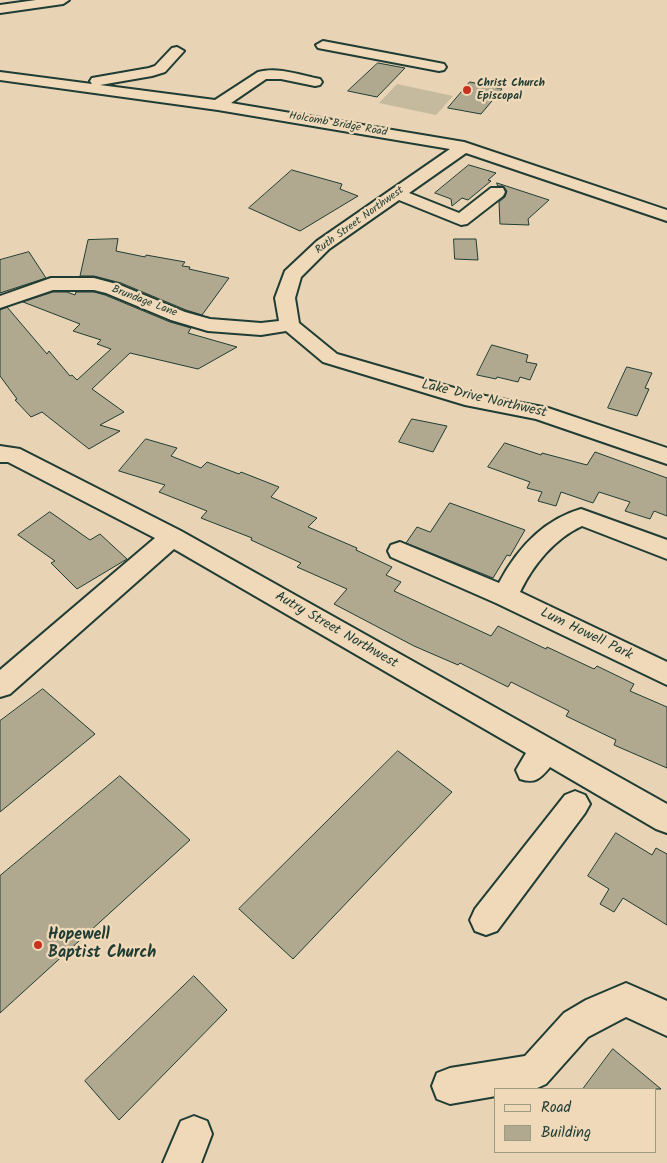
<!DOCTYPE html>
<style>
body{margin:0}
#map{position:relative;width:667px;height:1163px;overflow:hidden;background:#e8d3b4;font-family:Kalam,sans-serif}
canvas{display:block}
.legend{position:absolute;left:494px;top:1088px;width:162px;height:65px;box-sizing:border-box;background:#f0d9b9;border:1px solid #9c9b84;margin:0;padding:6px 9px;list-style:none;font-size:15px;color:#1f3d34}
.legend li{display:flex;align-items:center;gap:10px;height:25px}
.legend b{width:25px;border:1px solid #9c9b84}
</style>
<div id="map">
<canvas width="667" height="1163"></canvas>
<ul class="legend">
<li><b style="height:6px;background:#f0d9b9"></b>Road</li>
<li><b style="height:14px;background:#b0a990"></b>Building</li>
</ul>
</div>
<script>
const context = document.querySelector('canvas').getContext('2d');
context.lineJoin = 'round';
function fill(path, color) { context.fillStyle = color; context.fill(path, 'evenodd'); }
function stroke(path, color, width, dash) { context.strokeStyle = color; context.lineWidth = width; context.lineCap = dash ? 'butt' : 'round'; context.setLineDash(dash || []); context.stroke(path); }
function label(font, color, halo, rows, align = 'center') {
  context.font = font + ' Kalam,sans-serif'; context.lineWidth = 4.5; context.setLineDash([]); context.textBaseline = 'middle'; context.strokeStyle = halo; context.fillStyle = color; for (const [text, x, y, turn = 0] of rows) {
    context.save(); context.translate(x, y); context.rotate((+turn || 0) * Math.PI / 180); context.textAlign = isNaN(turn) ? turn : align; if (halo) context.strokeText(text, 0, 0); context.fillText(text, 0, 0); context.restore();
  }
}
fill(new Path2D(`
 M397,84l56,12 -17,19 -57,-12z`), '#c6ba9e');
const building = new Path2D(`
 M378,63l27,5 -28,29 -29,-6z
 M470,82l32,7 -21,25 -33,-6z
 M469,165l27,8 -8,7 3,1 -23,19 -6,-2 -10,8 -1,-7 -16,-6z
 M292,170l50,14 -2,5 18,7 -58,35 -51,-23z
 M497,183l52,17 -21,19 1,6 -29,-1 -1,-22 6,-5 2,-6 -4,-5h-5z
 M118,239l-2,12 29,6 1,-2 39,7 -3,4 8,1 -1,2 40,9 -27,37 -16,-5 -65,-27 -27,-7h-14l8,-36z
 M454,239h22l2,21 -23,-1z
 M29,252l17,26 -46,15v-33z
 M53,292h14l8,3 1,-3h18l11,3 65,27 21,6 -3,5 49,14 -39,22 -68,-16 -38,36 32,23 -24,13 20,6 -31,18 -47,-37 -11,5 -16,-17 2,-1 -17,-23v-66l7,-3 40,47 2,-3 21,25 2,-1 5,5 34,-31 -14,-5 4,-4 -28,-9 7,-7 -57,-22z
 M492,345l36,10 -2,7 11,2 -7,16 -10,-3 -2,5 -21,-5 -1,2 -19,-4z
 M627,367l25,6 -7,15 4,1 -12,27 -29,-8z
 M412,419l35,7 -14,26 -34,-10z
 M146,439l31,9 -6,8 30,12 6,-6 32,12 2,-2 38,15 -8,10 46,21 -9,9 49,21 -1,2 36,17 -6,8 15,7 -7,9 97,45 7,-10 48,23 1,-2 47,22 3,-3 37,18 -4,7 37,16v61l-53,-23 2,-5 -50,-24 3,-5 -58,-29 -3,5 -48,-24 -2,2 -44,-19 -80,-42 13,-15 -50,-22 4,-4 -50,-23 1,-2 -51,-20 6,-7 -48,-19 6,-7 -46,-14z
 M505,443l36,12 1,-2 45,12 8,-13 72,26v38l-13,-5 -4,8 -25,-8 5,-9 -31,-10 -6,11 -32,-11 -5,14 -18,-5 4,-9 -15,-4 3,-6 -42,-15z
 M450,503l75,27 -15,26 -3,-1 -14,23 -87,-35 11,-16 13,5z
 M50,512l40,28 10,-6 27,25 -50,30 -26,-26 4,-2 -37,-26z
 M43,689l52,45 -95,78v-91z
 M398,751l54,41 -159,167 -54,-50z
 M120,776l70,64 -190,173v-137z
 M616,833l36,22 4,-7 11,6v71l-44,-27 -9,14 -14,-8 9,-15 -21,-13z
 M194,976l33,34 -108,110 -34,-39z
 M613,1049l48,40h-78z`);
fill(building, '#b0a990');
stroke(building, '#1f3d34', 1);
const minor = new Path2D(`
 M36,0h33l-6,4 -63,9v-8z
 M323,41l116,22 5,1 2,3 -2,3 -5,1 -121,-23 -2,-3z
 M177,47l7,4 -19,21 -13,4 -52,9 115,15 43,-28c19,-5 39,2 57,6l5,1 2,3 -2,3 -5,1 -34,-7h-15l-35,24 233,39 203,68v11l-201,-68 -57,40 50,20 32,-25h12l2,4 -2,4 -36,28 -6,1 -62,-25 -70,49 -28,28 -6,21 4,25 38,31 138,40 73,14 119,40v16l-131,-45 -71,-14 -142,-43 -37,-31 -25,4 -53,-4 -37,-11 -65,-27 -12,-3h-41l-53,18v-12l51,-18h43l26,7 65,27 25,7 51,4 18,-2 -4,-23 10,-27 32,-30 133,-92 -232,-39 -218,-30v-8l92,12 -2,-3 2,-3 57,-10 6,-2 17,-18z
 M0,446l20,3 161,82 486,273v29l-11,-4 -106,-62c-10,12 -15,17 -30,12l-4,-9 10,-17 -352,-204 -164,145 -10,3v-27l155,-132 -147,-76h-8z
 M581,509l86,31v19l-85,-33c-28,13 -49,39 -62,66l147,70v23l-171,-82 -105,-46 -3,-6 3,-6 9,-3 99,41c18,-34 44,-63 82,-74z
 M575,791l10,4 5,9 -5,9 -88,118 -11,4 -11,-4 -5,-11 5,-11 90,-114z
 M626,983l41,18v35l-41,-19 -38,20 -42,47 -11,5h-39v7l-46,8 -13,-5 -5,-13 5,-13 13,-5 75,-12 39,-43 22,-13z
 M194,1116l13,5 5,13 -11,29h-38l18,-42z`);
stroke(minor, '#1f3d34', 4);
fill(minor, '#f0d9b9');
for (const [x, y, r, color] of [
 [467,90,5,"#c8321e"],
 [38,945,5,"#c8321e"]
]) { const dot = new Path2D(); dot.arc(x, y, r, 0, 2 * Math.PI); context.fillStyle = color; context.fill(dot); stroke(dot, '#f0d9b9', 2); }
label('bold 11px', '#1f3d34', '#f0d9b9', [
 ["Christ Church",477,84],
 ["Episcopal",477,97]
], 'left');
label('11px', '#1f3d34', '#f0d9b9', [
 ["Holcomb Bridge Road",338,125,10],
 ["Ruth Street Northwest",360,221,-36],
 ["Brundage Lane",144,302,21]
]);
label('14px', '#1f3d34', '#f0d9b9', [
 ["Lake Drive Northwest",484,400,13],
 ["Autry Street Northwest",336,631,30],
 ["Lum Howell Park",586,635,26]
]);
label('bold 16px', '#1f3d34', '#f0d9b9', [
 ["Hopewell",48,936],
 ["Baptist Church",48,954]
], 'left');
</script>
